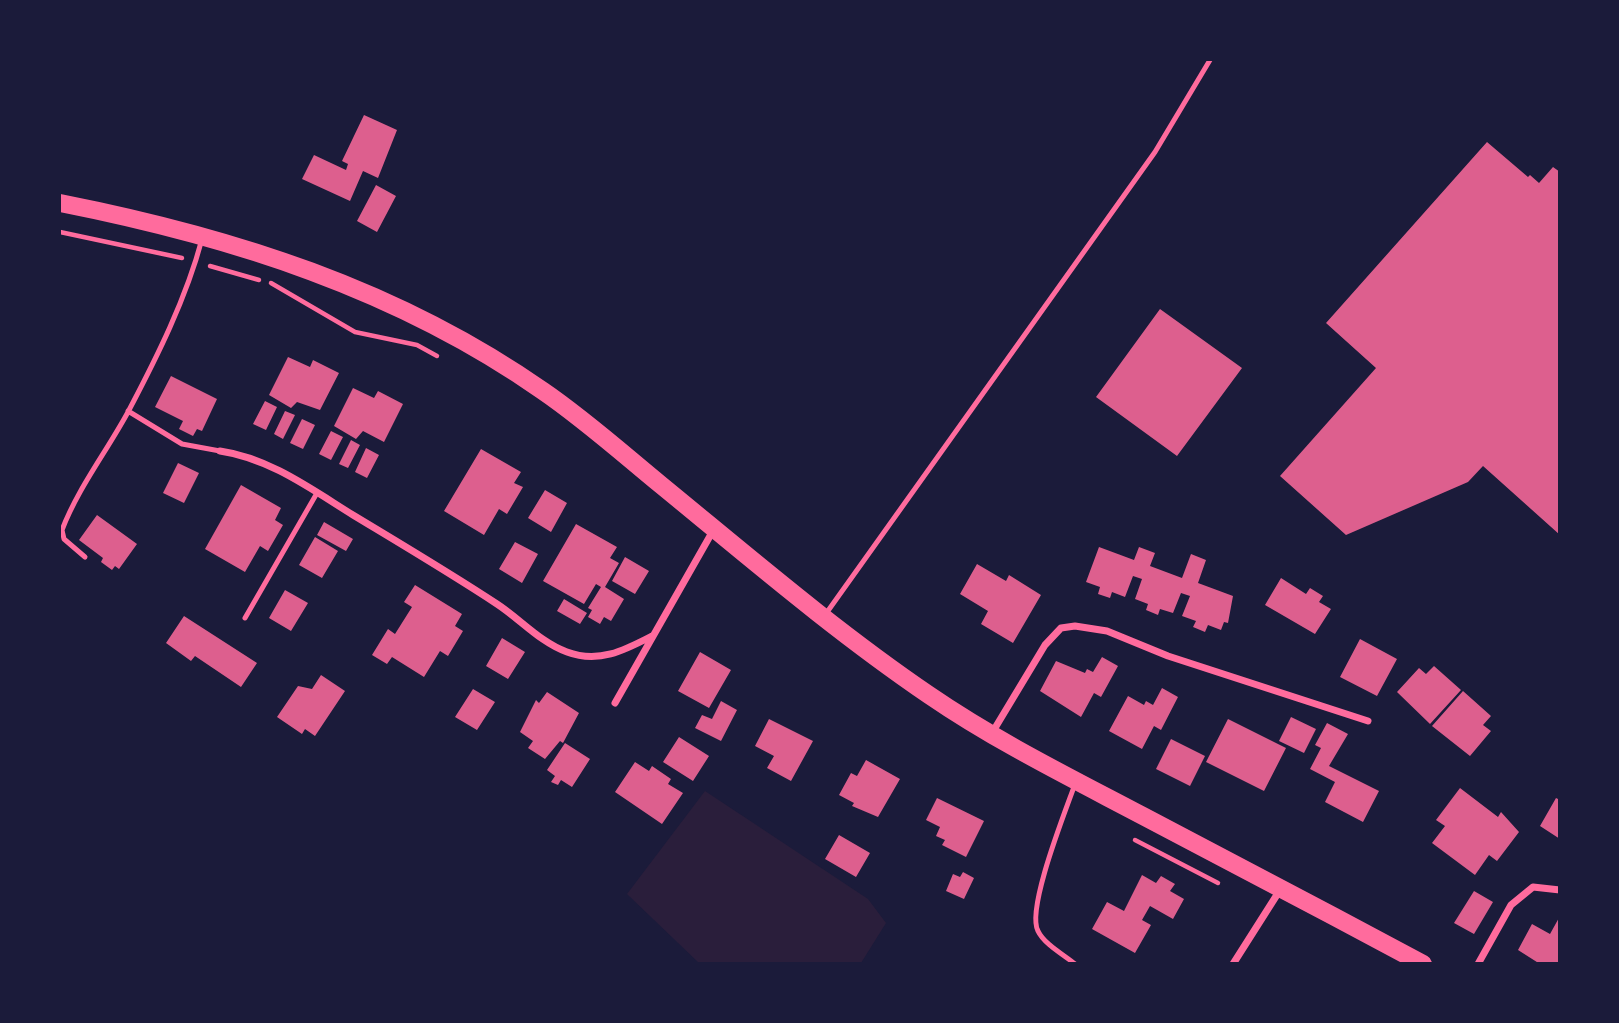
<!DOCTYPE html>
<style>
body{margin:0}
#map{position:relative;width:1619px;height:1023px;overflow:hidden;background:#1b1b3a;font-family:"Exo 2",sans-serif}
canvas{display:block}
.frame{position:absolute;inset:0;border:61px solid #1b1b3a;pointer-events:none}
</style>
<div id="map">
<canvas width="1619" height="1023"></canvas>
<div class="frame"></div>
</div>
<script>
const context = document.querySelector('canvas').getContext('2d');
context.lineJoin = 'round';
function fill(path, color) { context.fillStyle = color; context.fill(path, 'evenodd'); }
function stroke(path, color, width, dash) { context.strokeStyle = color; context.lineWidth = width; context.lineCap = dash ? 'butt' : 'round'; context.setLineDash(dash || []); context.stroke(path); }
fill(new Path2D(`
 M705,791l163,108 18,24 -25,40h-162l-72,-69z`), '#2a1e3b');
fill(new Path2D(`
 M364,115l33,15 -19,48 -15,-7 -13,30 -48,-22 12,-24 32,15 2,-6 -6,-3z
 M1487,142l41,35 2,-2 9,8 14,-16 7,5v363l-77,-69 -15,16 -122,53 -66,-59 96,-108 -50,-45z
 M376,185l20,11 -19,36 -20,-11z
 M1160,309l82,59 -65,88 -81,-59z
 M288,357l22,10 3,-7 26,13 -19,37 -23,-8 -6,6 -22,-13z
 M171,376l46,23 -15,32 -5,-2 -4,7 -14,-7 4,-8 -28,-14z
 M353,388l21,10 4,-7 25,13 -19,38 -21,-11 -7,8 -22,-13z
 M265,401l12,6 -11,23 -13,-6z
 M285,411l10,4 -12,24 -9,-5z
 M302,419l13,6 -12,24 -13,-6z
 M331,431l12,6 -12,23 -12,-6z
 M351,440l9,5 -12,23 -9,-4z
 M366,448l13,7 -12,23 -12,-6z
 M481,449l40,23 -7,11 9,4 -16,27 -8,-5 -15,26 -40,-24z
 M178,463l21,10 -15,30 -21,-10z
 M241,485l40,23 -6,12 8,5 -15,26 -8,-5 -15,26 -40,-23z
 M545,490l22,13 -16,29 -23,-14z
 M97,515l40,29 -18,25 -4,-3 -3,4 -11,-8 2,-4 -24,-18z
 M324,522l29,17 -7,12 -29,-16z
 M576,524l41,23 -7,11 9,5 -14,24 19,12 -13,22 -7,-4 -4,7 -12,-7 4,-7 -4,-2 13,-21 -5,-3 -12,20 -41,-23z
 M315,537l23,14 -16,27 -23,-13z
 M515,542l23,12 -16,29 -23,-14z
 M1099,547l35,13 5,-13 16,6 -5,13 32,12 9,-24 15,6 -8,23 35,13 -5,27 -4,-1 -3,8 -13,-5 -3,7 -12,-5 3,-6 -14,-5 8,-20 -9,-3 -8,20 -13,-4 -2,6 -12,-5 2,-6 -13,-5 7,-20 -9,-3 -8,21 -13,-5 -2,6 -12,-4 2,-7 -14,-5z
 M625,557l24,14 -14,23 -23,-13z
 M977,564l29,17 3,-6 32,20 -28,48 -32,-19 7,-13 -28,-17z
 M1281,578l25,16 4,-6 13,8 -4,6 12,7 -16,25 -50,-29z
 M415,585l47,29 -7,12 8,5 -15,25 -8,-5 -16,26 -32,-20 -5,7 -15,-9 16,-26 7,5 17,-27 -8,-5z
 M285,590l23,13 -17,28 -22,-13z
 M564,599l23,14 -7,11 -23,-13z
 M184,616l73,47 -16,24 -46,-31 -4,5 -25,-18z
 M502,638l23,14 -17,27 -22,-13z
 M1360,639l37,20 -20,37 -37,-19z
 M700,652l31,18 -22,38 -31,-17z
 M1102,657l16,9 -17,31 -7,-4 -13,24 -41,-26 16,-30 29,12 2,-4 6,3z
 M1434,666l27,24 -31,34 -33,-32 22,-24 7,6z
 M321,675l24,16 -30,45 -10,-7 -3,5 -25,-17 21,-31 14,3z
 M1162,688l16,9 -17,33 -7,-4 -12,23 -33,-18 19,-35 16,9 2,-4 7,4z
 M473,689l22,13 -18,28 -22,-13z
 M1463,691l28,25 -8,9 8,6 -21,25 -38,-30z
 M547,692l32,21 -16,30 -3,-2 -15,18 -17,-11 5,-7 -13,-9 16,-32 3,3z
 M721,701l16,9 -16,31 -26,-13 7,-13 10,4z
 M1291,717l25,12 -12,24 -25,-12z
 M769,719l44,22 -22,40 -24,-13 7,-12 -19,-10z
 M1228,719l58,29 -22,43 -58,-29z
 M1327,723l21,11 -19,32 50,25 -16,31 -38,-20 10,-20 -25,-13 11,-21 -6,-3z
 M679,737l30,19 -16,25 -30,-19z
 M1171,739l34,17 -15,30 -34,-17z
 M565,743l25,16 -18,28 -11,-7 -3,5 -7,-3 4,-6 -8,-6z
 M866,760l34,19 -22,38 -26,-11 2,-3 -15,-8 12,-22 6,3z
 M635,762l14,9 3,-5 19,13 -3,5 15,9 -21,31 -47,-32z
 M1460,788l38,29 3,-5 18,20 -22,29 -8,-6 -14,20 -43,-32 13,-17 -9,-6z
 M937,798l47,23 -18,36 -24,-12 3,-5 -9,-4 4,-9 -14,-7z
 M1556,798l4,2v39l-20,-13z
 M839,835l31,18 -14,24 -31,-18z
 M963,872l11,6 -10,21 -18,-8 7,-17 7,3z
 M1142,875l14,8 5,-7 14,8 -5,7 14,8 -11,20 -23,-13 -8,14 9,5 -16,28 -43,-24 15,-27 17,9z
 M1474,891l19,11 -19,32 -20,-11z
 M1560,916v48h-20l-22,-14 14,-26 18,10z`), '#dd5f8e');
stroke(new Path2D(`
 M60,232l122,26
 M210,266l49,14
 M271,283l84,49 62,13 20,11
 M1135,840l83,43`), '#ff6b9d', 4.5);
stroke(new Path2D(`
 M128,411l54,33 38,7
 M85,557l-21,-18 -2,-9c16,-42 45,-79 66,-118 29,-55 58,-113 74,-173
 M825,615l330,-463 55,-92
 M245,618l72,-125
 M1075,964c-11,-9 -31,-20 -37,-33 -12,-22 28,-121 37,-147`), '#ff6b9d', 5);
stroke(new Path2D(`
 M220,451c49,7 91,38 133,64 48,29 97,58 144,89 23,15 44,39 70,48 32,12 58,-2 85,-16
 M615,703l99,-174
 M992,733l53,-88 16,-17 14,-2 32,5 61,25 200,65
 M1233,964l47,-74
 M1478,964l33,-59 22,-18 27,3`), '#ff6b9d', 7);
stroke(new Path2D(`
 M60,203c172,34 337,86 483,188 41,28 79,62 118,94 88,72 174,146 268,210 67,46 142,83 214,121 93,49 187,98 280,148`), '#ff6b9d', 18);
</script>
